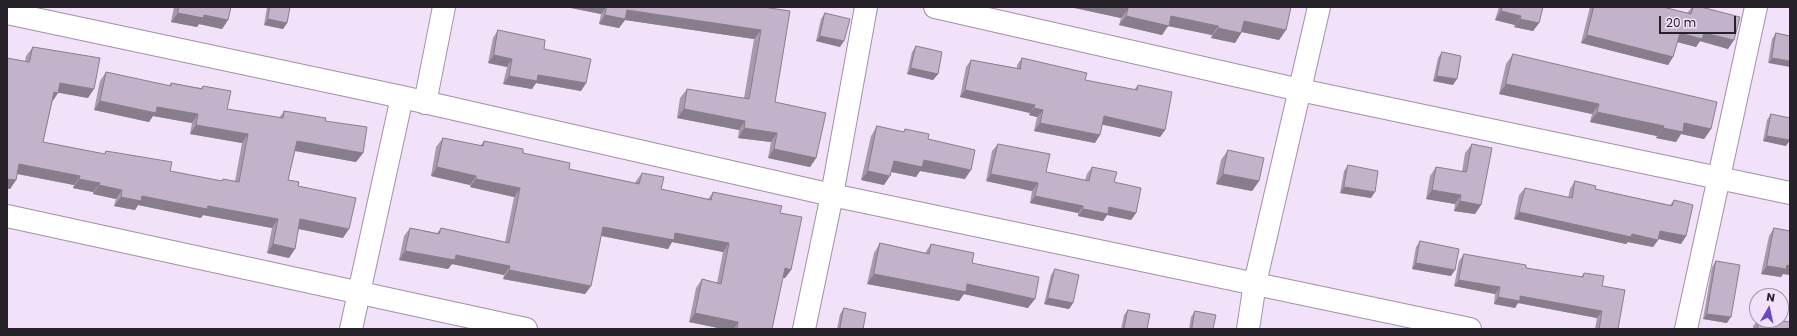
<!DOCTYPE html>
<style>
body{margin:0}
#map{position:relative;width:1797px;height:336px;overflow:hidden;background:#f1e2fa;font-family:Poppins,sans-serif}
canvas{display:block}
.frame{position:absolute;inset:0;border:8px solid #27212a;pointer-events:none}
.north{position:absolute;left:1749px;top:288px;width:40px;height:40px;box-sizing:border-box;background:#f1e2fa;border:1px solid #a095a7;border-radius:50%;rotate:9deg;font-size:11px;font-weight:700;line-height:16px;text-align:center;color:#27212a}
.north::after{content:'';display:block;margin:auto;width:14px;height:18px;background:#6e48c1;clip-path:polygon(50% 0,100% 100%,50% 72%,0 100%)}
.scale{position:absolute;left:1659px;top:16px;width:77px;height:18px;box-sizing:border-box;border:2px solid #27212a;border-top:0;padding-left:5px;font-size:12px;line-height:14px;white-space:nowrap;color:#27212a;-webkit-text-stroke:3px #f1e2fa;paint-order:stroke}
</style>
<div id="map">
<canvas width="1797" height="336"></canvas>
<div class="frame"></div>
<div class="north">N</div>
<div class="scale">20 m</div>
</div>
<script>
const context = document.querySelector('canvas').getContext('2d');
context.lineJoin = 'round';
function stroke(path, color, width, dash) { context.strokeStyle = color; context.lineWidth = width; context.lineCap = dash ? 'butt' : 'round'; context.setLineDash(dash || []); context.stroke(path); }
function fill(path, color) { context.fillStyle = color; context.fill(path, 'evenodd'); }
const street = new Path2D(`
 M935,7l365,83 490,103
 M7,13l395,84 430,98 638,134
 M425,103l19,-96
 M7,216l519,113
 M351,329l51,-232
 M804,329l28,-134 34,-188
 M1248,329l7,-46 64,-276
 M1686,329l70,-322`);
stroke(street, '#a091a8', 24);
stroke(street, '#fff', 22);
fill(new Path2D(`
 M174,7h57l-3,13 -6,9 -23,-5 -2,3 -26,-5z
 M267,7h23l-3,16 -4,6 -19,-4z
 M566,7h197l12,95 41,56 -6,9 -42,-9 3,-16 -33,-4 1,-8 -62,-12 3,-20 7,-9 57,9 10,-59 -129,-19 -6,8 -20,-4 2,-10z
 M1070,7h221l-5,23 -7,10 -37,-8 -7,11 -24,-5 1,-3 -44,-9 -6,9 -43,-10 2,-7z
 M1499,7h44l-4,16 -6,8 -19,-4 1,-2 -20,-5z
 M1590,7h73l24,6 5,-6h9l27,42 -28,-8 -4,6 -19,-5 -4,15 -5,8 -87,-22z
 M825,13l15,34 -24,-6 5,-22z
 M498,30l46,19 42,34 -5,8 -45,-8 -4,6 -29,-5 4,-17 -19,-4 5,-25z
 M1776,33l14,3 -22,27 4,-24z
 M916,46l22,28 -5,6 -26,-6 5,-22z
 M33,47l55,51 -30,-6 -6,10 -9,40 61,12 2,-3 64,20 51,10 2,-2 12,2 7,-38 -52,-9 2,-11 -39,-7 -4,6 -55,-12 6,-29 6,-9 63,14 2,-3 30,5 2,-2 24,23 52,9 5,-7 41,10 38,32 -7,9 -61,-11 -7,29 10,6 45,52 -44,-9 -10,29 -22,-5 5,-25 -69,-13 -2,3 -63,-13 -3,5 -21,-4 2,-7 -23,-5v-2l-20,-4 1,-3 -57,-11 -1,6 -6,9h-3v-131l18,4 1,-6z
 M1442,52l11,33 -20,-4 5,-23z
 M1513,54l198,75 -7,10 -23,-5 -5,8 -20,-4 1,-2 -67,-14 2,-8 -93,-20 7,-30z
 M1022,58l63,22 49,10 4,-5 27,45 -5,7 -58,-13 -7,19 -61,-12 3,-14 -8,-2 1,-2 -70,-16 6,-30 5,-7 46,8v-3z
 M1771,114l15,32 -23,-5 4,-21z
 M877,126l26,6 2,-3 23,10 37,40 -45,-8 -4,6 -25,-5 -7,13 -23,-5 10,-44z
 M443,138l37,8 4,-5 39,12 46,16 66,14 1,-2 6,-8 19,16 47,10 5,-7 67,21 11,57 -6,8h-3l-10,51h-49l-34,-7 7,-34 6,-9 15,4 6,-31 -51,-10 -4,7 -67,-13 -10,50 -6,8 -82,-15 1,-4 -52,-11 -4,5 -49,-9 5,-24 6,-8 27,5 4,-5 64,14 9,-45 -44,-10v-2l-39,-9 5,-29z
 M998,144l48,28 39,8 2,-6 5,-7 22,15 22,31 -5,7 -24,-5 -4,6 -25,-5v-3l-48,-10 2,-12 -46,-10 6,-30z
 M1472,144l9,61 -6,9 -21,-3 1,-7 -29,-5 4,-23 6,-9 26,5 3,-19z
 M1228,150l31,31 -7,10 -36,-7 5,-24z
 M1348,165l23,33 -31,-5 4,-22z
 M1575,181l20,8 75,16 4,-5 12,36 -5,8 -22,-5 -6,8 -25,-5 -2,2 -112,-25 5,-24 6,-7 43,10 2,-9z
 M1774,228l16,3v44l-7,-1 -2,3 -20,-3 8,-38z
 M1420,241l31,35 -39,-7 4,-22z
 M880,243l45,10 6,-9 41,19 56,45 -64,-14 -5,7 -92,-17 7,-31z
 M1464,254l62,14 55,9 3,-4 18,13 16,43h-23l2,-11 -79,-15 -3,5 -21,-4 1,-10 -41,-8 5,-25z
 M1716,261l11,62 -24,-4 9,-52z
 M1055,269l18,34 -4,6 -25,-5 7,-29z
 M844,308l19,21h-26l3,-15z
 M1128,310l19,19h-26l3,-14z
 M1195,311l18,18h-24l2,-12z
 M1758,320h19l13,9h-37v-3z`), '#a79aae');
fill(new Path2D(`
 M566,7h40l-5,7z
 M1070,7h49l9,2 -7,9z
 M627,10l134,20 -7,9 -129,-19 -6,8 -20,-4 6,-9z
 M1501,11l20,5 -6,9 -20,-5z
 M178,13l26,2 24,5 -6,9 -23,-5 -2,3 -26,-5z
 M1126,16h45l47,10 -6,9 -44,-9 -6,9 -43,-10z
 M268,19l19,4 -4,6 -19,-4z
 M1520,19l19,4 -6,8 -19,-4z
 M1244,21l42,9 -7,10 -42,-9z
 M1218,28l23,5 -6,10 -24,-5z
 M1680,33h24l30,7 -6,9 -28,-8 -4,6 -22,-6z
 M1587,35l86,22 -5,8 -87,-22z
 M820,36l24,5 -4,6 -24,-6z
 M494,55l18,4 -5,8 -19,-4z
 M1772,58l18,3v6l-22,-4z
 M911,68l27,6 -5,6 -26,-6z
 M538,75l48,8 -5,8 -45,-8 -4,6 -29,-5 6,-8z
 M1437,76l20,3 -4,6 -20,-4z
 M60,83l34,6 -6,9 -34,-6z
 M1506,84l93,20 -7,10 -93,-20z
 M965,90l70,15 -5,8 -70,-16z
 M54,92l4,1 -6,9z
 M100,101l57,6 41,7 -6,9 -39,-7 -4,6 -55,-12z
 M1034,108l9,2 -6,7 -8,-2z
 M684,109l61,12 -6,9 -62,-12z
 M1597,112l67,14 -7,10 -67,-14z
 M1104,116l61,14 -5,7 -61,-13z
 M1040,123l60,12 -5,8 -61,-12z
 M1684,123l27,6 -7,10 -23,-5 -5,8 -20,-4 7,-10z
 M196,125l52,9 -6,9 -52,-9z
 M744,128l33,5 -6,9 -33,-4z
 M1767,136l23,4 -4,6 -23,-5z
 M297,141l66,12 -7,9 -66,-12z
 M774,149l42,9 -6,9 -42,-9z
 M924,160l47,10 -6,9 -45,-8 -4,6 -29,-6 7,-10z
 M19,164l61,12 -6,9 -61,-12z
 M437,167l39,9 -6,9 -39,-9z
 M868,171l22,5 -6,9 -23,-5z
 M991,174l47,9 -6,8 -46,-10z
 M1223,174l36,7 -7,10 -36,-7z
 M7,179l9,1 -6,9h-3z
 M79,179l21,4 -7,9 -20,-4z
 M476,179l44,9 -6,9 -44,-10z
 M99,185l23,5 -6,9 -23,-5z
 M1344,187l31,5 -4,6 -31,-5z
 M1432,190l29,5 -6,9 -29,-5z
 M142,196l66,10 70,13 -6,9 -69,-13 -2,3 -63,-13 -3,5 -21,-4 7,-9z
 M1035,196l48,10 -5,7 -48,-10z
 M1460,201l21,4 -6,9 -21,-3z
 M1109,207l27,6 -5,7 -24,-5 -4,6 -25,-5 5,-7z
 M1519,212l113,22 26,6 -5,7 -25,-5 -2,2 -112,-25z
 M300,219l49,10 -6,9 -49,-10z
 M603,227l72,6 54,10 -6,9 -51,-10 -4,7 -71,-14z
 M1660,231l26,5 -5,8 -26,-6z
 M273,244l22,5 -6,9 -22,-5z
 M405,251l51,4 54,11 -6,9 -52,-11 -4,5 -49,-9z
 M1416,263l39,7 -4,6 -39,-7z
 M1787,265l3,1v9l-7,-1 -2,3 -20,-3 6,-8z
 M785,268l6,2 -6,8 -7,-1z
 M509,270l82,16 -6,8 -82,-15z
 M874,274l93,10 68,15 -7,9 -64,-14 -5,7 -92,-17z
 M1459,280l41,7 -5,7 -41,-8z
 M1520,296l82,15 -5,7 -79,-15 -3,5 -21,-4 4,-7z
 M1048,298l25,5 -4,6 -25,-5z
 M695,313l43,9 -4,7h-11l-34,-7z
 M1707,314l24,3 -4,6 -24,-4z`), '#887d8d');
const building = new Path2D(`
 M179,7h52l-3,13 -24,-5 -1,3 -25,-5z
 M270,7h20l-3,16 -19,-4z
 M607,7h156l27,4 -15,91 51,11 -10,45 -42,-9 3,-16 -33,-5 1,-7 -61,-12 3,-20 62,10 12,-69 -134,-20 -2,9 -20,-4z
 M1119,7h172l-5,23 -42,-9 -3,12 -23,-5v-2l-47,-10 -2,10 -43,-10 2,-7z
 M1503,7h40l-4,16 -19,-4 1,-3 -20,-5z
 M1594,7h69l28,7 2,-7h8l39,10 -6,23 -30,-7 -2,6 -22,-6 -7,24 -86,-22z
 M825,13l25,6 -6,22 -24,-5z
 M498,30l47,10 -1,9 47,10 -5,24 -48,-8 -1,6 -28,-5 3,-17 -18,-4z
 M1776,33l14,3v25l-18,-3z
 M916,46l26,6 -4,22 -27,-6z
 M33,47l67,11 -6,31 -34,-6 -2,10 -4,-1 -11,50 62,12 1,-3 66,11 -2,9 52,10 1,-2 16,3 9,-48 -52,-9 2,-11 -41,-7 -1,6 -56,-12 6,-29 65,14v-3l31,6 1,-3 28,5 -4,18 56,9 1,-7 42,7 -1,3 42,6 -4,26 -66,-12 -9,39 11,2 -1,4 58,12 -7,31 -49,-10 -5,30 -22,-5 5,-25 -70,-13 -1,3 -65,-13 -1,5 -20,-4 1,-7 -23,-5 1,-2 -21,-4 1,-3 -61,-12 -3,16 -9,-1v-121l22,4z
 M1442,52l19,4 -4,23 -20,-3z
 M1513,54l204,48 -6,27 -27,-6 -1,9 -20,-4 1,-2 -67,-14 2,-8 -93,-20z
 M1022,58l65,15 -2,7 52,10 1,-5 34,7 -7,38 -61,-14 -4,19 -60,-12 3,-13 -9,-2 1,-3 -70,-15 6,-30 49,9z
 M1771,114l19,4v22l-23,-4z
 M877,126l27,6 1,-3 24,5 -1,5 47,11 -4,20 -47,-10 -2,7 -28,-6 -4,15 -22,-5z
 M443,138l40,8 1,-5 39,8v4l47,10 -1,6 70,15 3,-11 22,4 -3,12 50,11 2,-8 69,14 -2,7 22,4 -11,53 -6,-2 -13,61h-35l1,-7 -43,-9 7,-34 19,5 8,-41 -54,-10 -1,7 -71,-13 -12,59 -82,-16 1,-4 -54,-11 -1,5 -50,-9 5,-23 29,6 2,-6 68,15 11,-55 -44,-9v-3l-39,-9z
 M998,144l52,10 -4,18 43,9 3,-14 25,5 -3,10 27,6 -5,25 -27,-6 -1,7 -25,-5v-3l-48,-10 3,-13 -47,-9z
 M1472,144l20,4 -11,57 -21,-4 1,-6 -29,-5 4,-23 30,5z
 M1228,150l36,8 -5,23 -36,-7z
 M1348,165l30,6 -3,21 -31,-5z
 M1575,181l21,5 -1,3 77,17 2,-6 19,5 -7,31 -26,-5 -2,9 -26,-6 -1,3 -112,-25 6,-24 47,10z
 M1774,228l16,3v35l-3,-1 -1,4 -19,-3z
 M1420,241l39,8 -4,21 -39,-7z
 M880,243l49,11 2,-10 43,9 -2,10 67,14 -4,22 -68,-15 -1,8 -92,-18z
 M1464,254l62,11v3l57,9 1,-4 20,3 -2,10 23,4 -7,39h-19l3,-18 -82,-15v5l-22,-4 2,-10 -41,-7z
 M1716,261l24,4 -9,52 -24,-3z
 M1055,269l24,6 -6,28 -25,-5z
 M844,308l22,5 -3,16h-23z
 M1128,310l22,4 -3,15h-23z
 M1195,311l21,4 -3,14h-21z
 M1759,320h18l13,2v7h-32z`);
fill(building, '#c2b3ca');
stroke(building, '#887d8d', 1);
</script>
